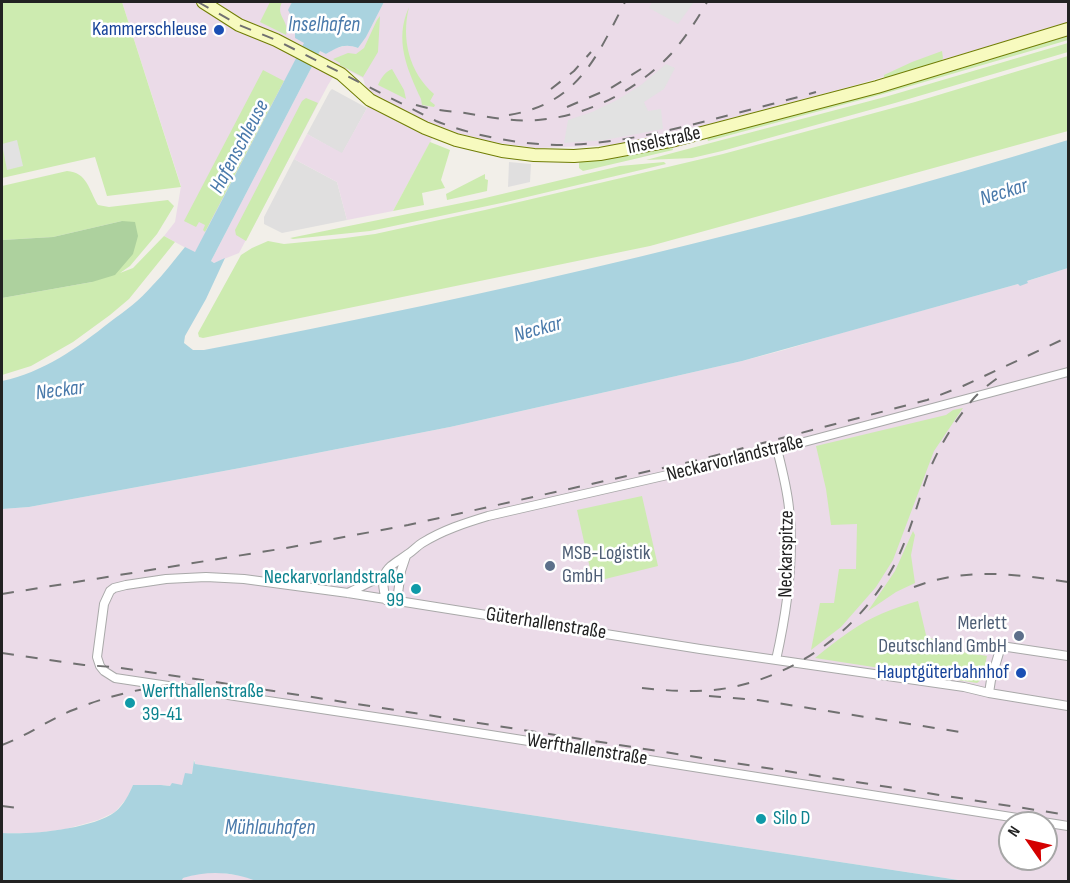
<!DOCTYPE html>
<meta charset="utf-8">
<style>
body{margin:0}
#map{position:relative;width:1070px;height:883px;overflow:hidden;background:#f2efe9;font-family:"Sofia Sans Condensed",sans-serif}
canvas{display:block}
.frame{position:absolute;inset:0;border:3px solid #222;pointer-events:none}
.north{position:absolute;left:998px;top:811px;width:60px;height:60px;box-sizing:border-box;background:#fff;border:2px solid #a7a7a7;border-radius:50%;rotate:304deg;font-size:16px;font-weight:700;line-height:24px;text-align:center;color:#222}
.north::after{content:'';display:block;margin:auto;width:21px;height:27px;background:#d40000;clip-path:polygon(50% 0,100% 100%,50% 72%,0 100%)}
</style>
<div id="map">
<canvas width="1070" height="883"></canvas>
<div class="frame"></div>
<div class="north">N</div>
</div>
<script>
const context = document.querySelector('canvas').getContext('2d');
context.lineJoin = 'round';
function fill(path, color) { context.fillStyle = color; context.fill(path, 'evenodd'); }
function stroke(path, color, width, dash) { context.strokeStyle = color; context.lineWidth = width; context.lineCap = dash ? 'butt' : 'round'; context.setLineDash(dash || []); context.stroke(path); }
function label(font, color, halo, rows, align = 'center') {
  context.font = font + ' "Sofia Sans Condensed",sans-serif'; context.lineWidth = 5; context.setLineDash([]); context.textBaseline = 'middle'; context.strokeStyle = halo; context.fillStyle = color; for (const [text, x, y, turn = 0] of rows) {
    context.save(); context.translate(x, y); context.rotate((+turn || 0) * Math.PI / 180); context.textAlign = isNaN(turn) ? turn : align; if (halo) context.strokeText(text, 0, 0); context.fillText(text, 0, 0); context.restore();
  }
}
fill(new Path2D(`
 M332,89l35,19 -25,46 -35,-20 23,-43z
 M294,159l43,23 10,38 -65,13 -18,-9v-7z
 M509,162l22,2 -1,18 -22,5z`), '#e0dfdf');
fill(new Path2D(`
 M122,2h170l-3,8 6,13v14l10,6 -110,210 -31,-17 11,-14 6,-36z
 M384,2h684v21l-216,63 -207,55 -29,4 -79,3 -38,-5 -39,-9 -21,-8 -46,85 -46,9 -10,-38 -43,-23 13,-25 35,19 25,-45 -1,-20 -3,-10 -23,-12 -12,19 -89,168 -25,10 -3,-2 109,-210 6,3 10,-6 13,-3 9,3 8,-11z
 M1068,268v613h-103l-770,-117v-4h-1l-2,14 -10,12 -10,-2 -2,2 -9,-1h-28l-6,13 -12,14 -17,8 -32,9 -30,4h-34v-324l27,-2 211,-39 210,-41 178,-40 114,-26 42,-11 50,-15 184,-51zM1010,823h36v36h-36z
 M216,872l27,4 16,5 -78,1 2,-4 16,-5z`), '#ebdbe8');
fill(new Path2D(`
 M2,2h120l59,185 -74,9 -12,-39 -93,21z
 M270,2h12c-7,15 8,18 4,33l-26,-13z
 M409,7c-8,32 0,65 25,87l-4,7 5,4 -1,2 -12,-2 -1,-6c-14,-30 -27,-59 -12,-92z
 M380,16l-2,36 -15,25 -23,-12v-2l-7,-4 15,-6 8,1 8,-6 13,-28z
 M1068,36v4l-10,3 -175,51 -175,47 -1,-3 175,-47z
 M1068,43v9l-173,51 -173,48 -30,7 -46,2 239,-63z
 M942,51l1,7 -2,4 -53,16 -4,-1v-2l28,-13z
 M1068,56v75l-418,115 -447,92 -4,-1 -1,-4 43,-78 11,-7 16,-7 16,3 61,-6 30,-4 110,-24 238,-56 192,-52z
 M392,69l12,21 2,9 -28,-14c3,-7 7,-13 14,-16z
 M263,70l21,11 -79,151 -2,-2 2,-5 -6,-3 -3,5 -12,-6z
 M306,98l12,5 -72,138 -10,-6 -1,-5 67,-129z
 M430,142l20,8 -9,30 4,8 -23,5 2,12 -31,6z
 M672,147l1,3 -90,21 -4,-3v-5l3,-2 37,-4z
 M664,162l2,2 -160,38 -136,29 -77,8 -3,-1 191,-39 139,-33z
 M67,171c20,1 22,19 31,34l11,2 59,-7 6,6 -17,28 -27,32 -10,7 13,-5 31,-32 11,6 -46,57 -19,16 -37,27 -42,24 -29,9v-77l90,-16 30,-61 -69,16 -51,3v-54z
 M485,174v5l3,1 -1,11 -40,9 -1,-6z
 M963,408l-29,43 -41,109 -17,27 -35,40 -30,23 9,-47h14l5,-34h17l1,-45 -26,1 -5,-36 -10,-43 130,-31 7,-5z
 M642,496l16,70 -65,16 -16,-72z
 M913,531l2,4 -4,20 4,28 -19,9 -28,19 27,-40z
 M918,601l8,34 24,15 37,6 -5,23 -5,4 -162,-25c11,-9 22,-18 34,-26 21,-15 44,-24 69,-31z`), '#cdebb0');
fill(new Path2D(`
 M122,221l13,1 3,14 -5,18 -18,21 -23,7 -90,16v-58l51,-3z`), '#add19e');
fill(new Path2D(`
 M652,2h42l-16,22 -29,-16z
 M666,64l9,4 -11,21 -20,13 4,9 13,-2 2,20 -58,11 -41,3 4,-23 24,-8 25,-12 24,-15z
 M17,140l6,26 -16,4 -5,-26z`), '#e2e2e2');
fill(new Path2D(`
 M292,2h92l-18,35 -8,11c-13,-5 -20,-1 -32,6l-6,-3 -109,210 3,2 11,-5 -19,41 -21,37 -1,7 9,7h11c291,-56 580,-122 864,-210v128l-41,13 1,2 -8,3 -2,-2 -276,77 -114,26 -178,40 -210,41 -211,39 -27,2v-128c42,-9 75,-33 108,-59 15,-11 30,-22 42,-36 12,-12 22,-26 33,-39l10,5 109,-209 -9,-5v-15l-7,-13z
 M194,760l1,4 770,117 -706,1c-26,-10 -49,-12 -76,-4l-2,4 -179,-1v-48c28,2 90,-4 113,-21 9,-7 14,-18 18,-27h28l9,1 2,-3 10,2 3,-12 7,1z`), '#aad3df');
const street = new Path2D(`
 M348,593l36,-18
 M386,600c-2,-8 -4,-16 -2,-24 4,-11 15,-15 24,-22 5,-3 9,-8 14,-11 21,-13 43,-20 66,-27l267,-61 313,-83
 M397,601l4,-30 5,-15
 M776,660c11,-49 19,-102 13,-152 -2,-20 -7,-39 -12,-59
 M989,693l2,-13 10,-34 67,10
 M1068,706l-79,-13 -25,-6 -264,-38 -352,-56 -104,-14 -38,-2 -40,2 -40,6 -12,3 -4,3 -6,13 -7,53 3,9 4,5 11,7 293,44 660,104`);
const secondary = new Path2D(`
 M203,2l36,23 37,15 65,34 29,26 55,28 31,12 46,11 32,4 40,1 26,-2 75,-14 202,-53 191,-58`);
stroke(street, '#a9a9a9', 10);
stroke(secondary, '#707d05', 14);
stroke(street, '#fff', 8);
stroke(secondary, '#f7fabf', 12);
stroke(new Path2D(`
 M198,2l41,23 37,15 160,81c38,15 85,24 126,24 50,-1 99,-12 148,-25 35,-9 71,-18 106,-28
 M551,89l23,-18 17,-19
 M416,105c16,5 33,6 49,8 24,4 49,9 73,7 50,-4 99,-30 133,-66 14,-16 26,-34 36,-52
 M567,107l44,-19 30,-19
 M509,115c69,-11 88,-59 116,-113
 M914,587c52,-20 101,-13 154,-5
 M2,594l284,-46 122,-23 286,-64 233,-61 36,-14 105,-49
 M2,653l82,12 30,2 108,16 846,132
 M642,688c29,3 58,5 86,0 75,-14 141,-66 172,-135 12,-27 19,-55 29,-82 11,-26 27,-52 45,-73 9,-10 21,-18 32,-26
 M709,696l49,4 202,32
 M2,745c25,-9 46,-25 71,-35 33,-14 77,-24 113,-27
 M2,806l15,2`), '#707070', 2, [12, 12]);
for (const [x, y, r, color] of [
 [219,30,6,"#1a4fb4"],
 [550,566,6,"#5c6f8a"],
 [416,589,6,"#0f9aa8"],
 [1019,636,6,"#5c6f8a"],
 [1021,673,6,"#1a4fb4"],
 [130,703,6,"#0f9aa8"],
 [761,819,6,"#0f9aa8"]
]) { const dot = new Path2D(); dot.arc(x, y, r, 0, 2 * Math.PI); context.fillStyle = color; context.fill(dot); stroke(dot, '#fff', 2); }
label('20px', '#164399', '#fff', [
 ["Kammerschleuse",207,30],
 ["Hauptgüterbahnhof",1009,673]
], 'right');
label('20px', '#222', '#fff', [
 ["Inselstraße",664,141,-12],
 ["Neckarvorlandstraße",735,459,-14],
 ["Neckarspitze",787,554,-89],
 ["Güterhallenstraße",546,624,9],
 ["Werfthallenstraße",587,750,9]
]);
label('20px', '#4e5e75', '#fff', [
 ["MSB-Logistik",562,554],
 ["GmbH",562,577],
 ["Merlett",1007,624,"right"],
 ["Deutschland GmbH",1007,647,"right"]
], 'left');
label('20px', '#0d838f', '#fff', [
 ["Neckarvorlandstraße",404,578,"right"],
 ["99",404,601,"right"],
 ["Werfthallenstraße",142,692],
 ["39-41",142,715],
 ["Silo D",773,819]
], 'left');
label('italic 21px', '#4a7aab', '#fff', [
 ["Inselhafen",324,26],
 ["Hafenschleuse",240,147,-62],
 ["Neckar",1004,193,-17],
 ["Neckar",538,330,-15],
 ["Neckar",60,391,-7],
 ["Mühlauhafen",270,829]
]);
</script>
